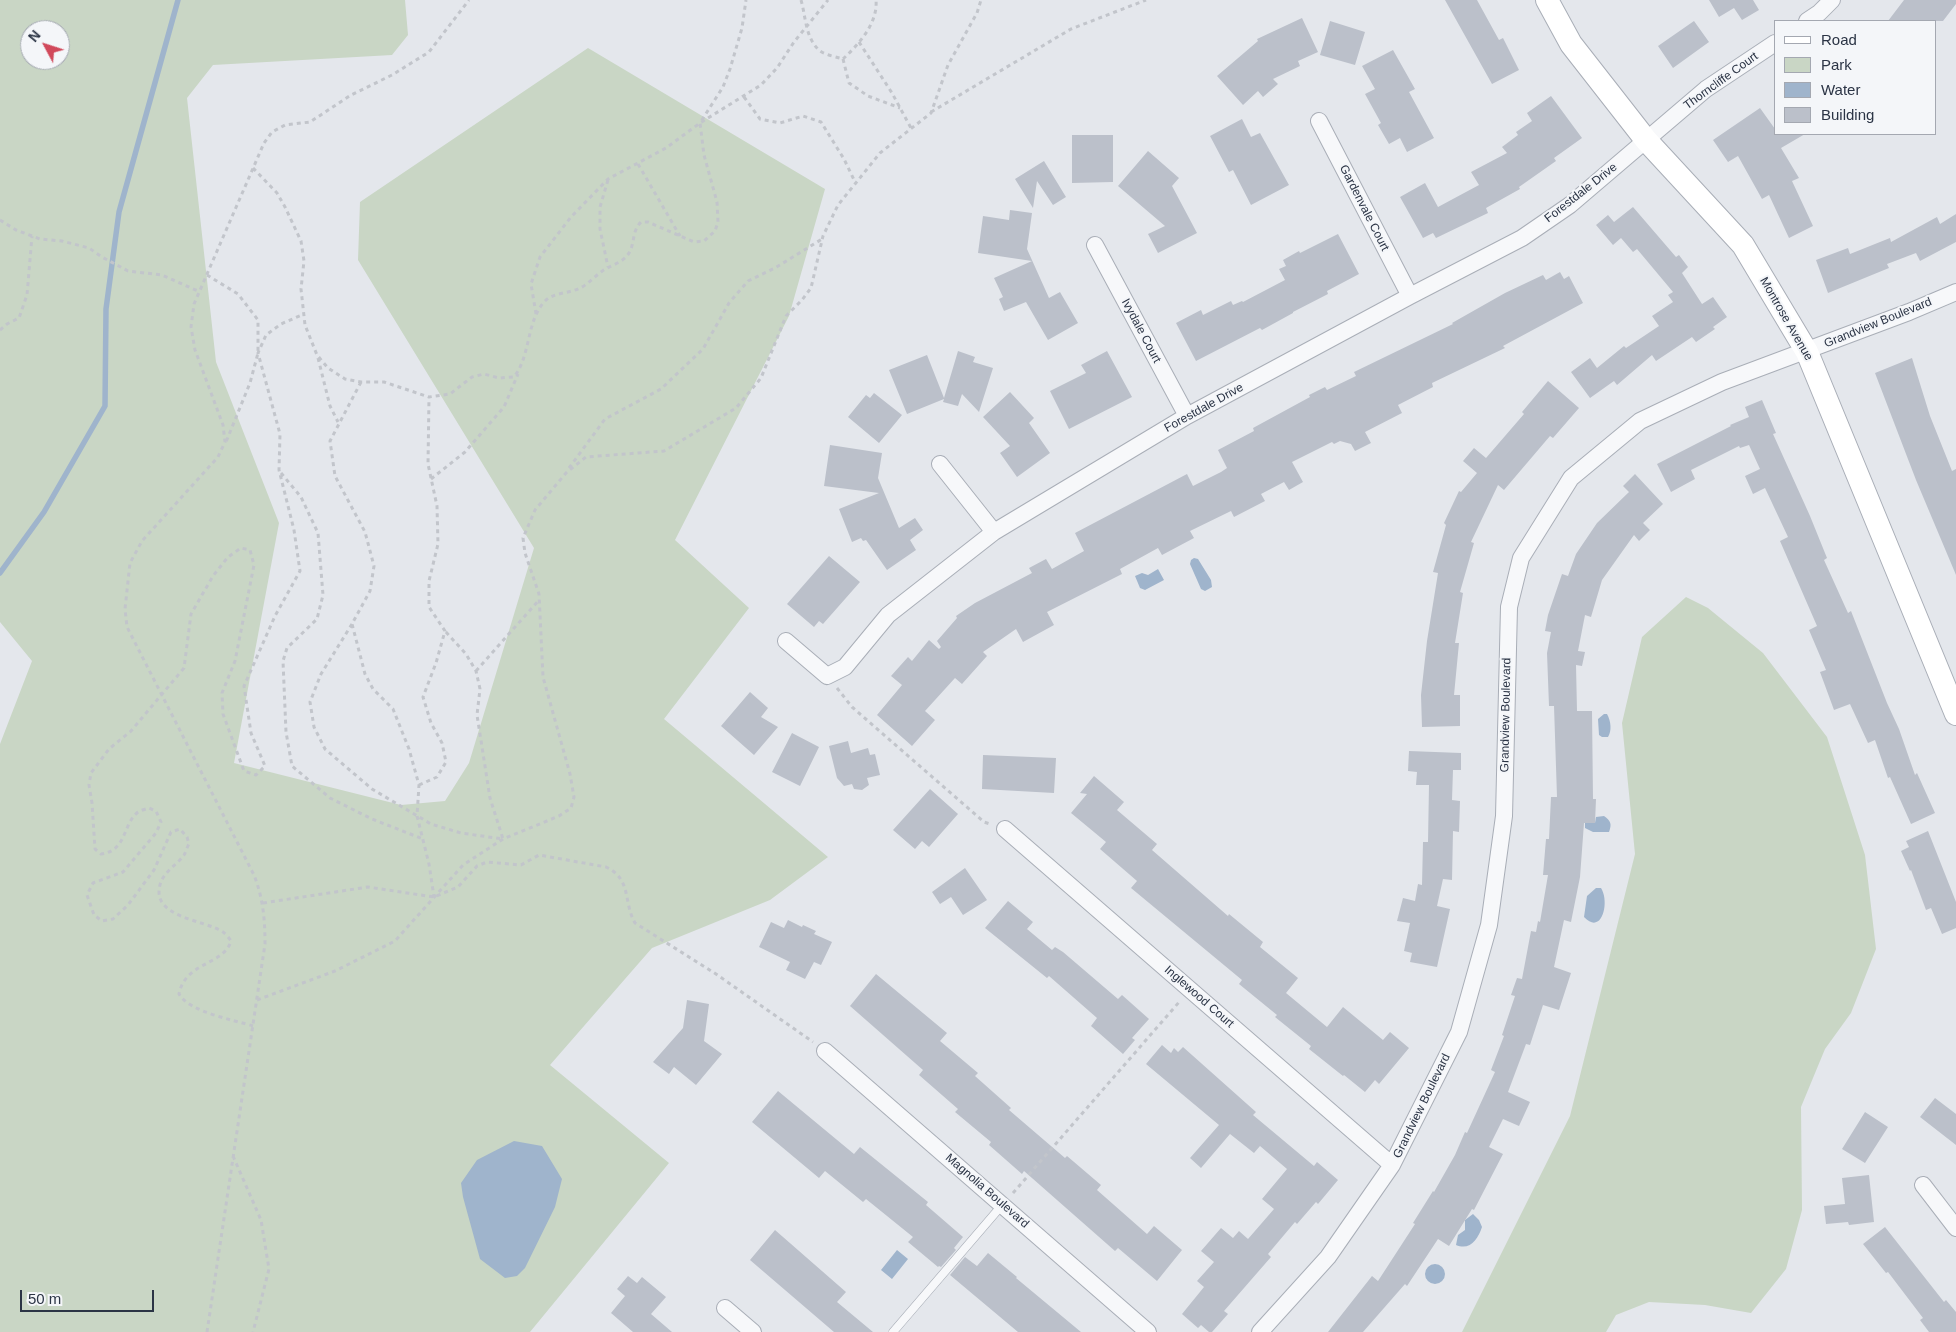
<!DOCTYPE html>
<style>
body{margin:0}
#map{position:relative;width:1956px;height:1332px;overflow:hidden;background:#e4e7ec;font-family:Arial,sans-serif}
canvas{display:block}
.legend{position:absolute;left:1774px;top:20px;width:162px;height:115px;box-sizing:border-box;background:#f4f6f9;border:1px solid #a4a8b1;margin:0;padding:6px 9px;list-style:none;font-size:15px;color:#2b3445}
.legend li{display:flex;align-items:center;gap:10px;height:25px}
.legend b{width:25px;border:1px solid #a4a8b1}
.north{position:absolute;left:20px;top:20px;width:50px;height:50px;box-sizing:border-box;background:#f4f6f9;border:1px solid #a4a8b1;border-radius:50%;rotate:310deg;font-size:14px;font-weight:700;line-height:20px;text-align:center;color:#2b3445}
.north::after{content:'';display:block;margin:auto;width:18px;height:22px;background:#d1495b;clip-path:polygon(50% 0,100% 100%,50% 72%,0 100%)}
.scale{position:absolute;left:20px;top:1290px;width:134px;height:22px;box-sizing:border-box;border:2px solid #2b3445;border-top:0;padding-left:6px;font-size:15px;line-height:18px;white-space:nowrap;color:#2b3445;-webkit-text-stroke:4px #f4f6f9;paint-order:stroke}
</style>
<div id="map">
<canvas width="1956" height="1332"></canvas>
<ul class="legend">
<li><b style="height:6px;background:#fff"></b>Road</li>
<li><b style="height:14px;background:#c9d6c5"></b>Park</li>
<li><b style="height:14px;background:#9fb4cc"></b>Water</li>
<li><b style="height:14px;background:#bbc0ca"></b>Building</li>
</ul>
<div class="north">N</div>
<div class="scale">50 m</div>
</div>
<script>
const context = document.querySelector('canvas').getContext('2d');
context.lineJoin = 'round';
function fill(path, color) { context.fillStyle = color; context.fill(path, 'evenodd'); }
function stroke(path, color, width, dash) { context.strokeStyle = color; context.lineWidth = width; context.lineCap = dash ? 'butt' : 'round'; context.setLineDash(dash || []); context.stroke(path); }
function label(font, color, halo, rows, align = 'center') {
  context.font = font + ' Arial,sans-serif'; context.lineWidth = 4; context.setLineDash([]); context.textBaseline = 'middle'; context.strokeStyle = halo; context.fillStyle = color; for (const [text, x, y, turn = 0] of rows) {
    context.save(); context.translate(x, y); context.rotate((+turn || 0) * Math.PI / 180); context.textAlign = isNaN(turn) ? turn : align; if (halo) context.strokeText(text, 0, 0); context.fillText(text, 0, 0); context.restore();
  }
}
fill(new Path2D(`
 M0,0h405l3,35 -16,20 -179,10 -26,33 29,264 63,161 -45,240 167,42 44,-4 24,-38 65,-215 -176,-288 2,-58 228,-154 237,141 -36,127 -114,224 74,68 -85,111 164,138 -58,43 -118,48 -102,117 119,98 -139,169h-530v-588l32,-83 -32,-39zM30,30h30v30h-30z
 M1686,597l22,11 55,45 64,84 38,118 11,94 -25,64 -26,36 -24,58 1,103 -16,59 -35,44 -46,-8 -56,-3 -33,13 -10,17h-144l108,-216 65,-262 -13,-131 20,-86z`), '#c9d6c5');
fill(new Path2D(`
 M1194,558l4,1 13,21 1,7 -7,4 -4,-2 -11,-25 1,-4z
 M1158,569l6,11 -19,10 -5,-2 -5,-12 7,-3 6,2z
 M1604,714h3c4,7 5,17 1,23h-6l-3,-2 -1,-16z
 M1604,816c7,5 8,8 5,16h-16l-8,-4v-5h10l1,-6z
 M1596,888h5c9,14 1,48 -17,29l3,-21z
 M514,1141l28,5 20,33 -7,28 -30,61 -8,8 -12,2 -25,-19 -17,-62 -2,-14 16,-23z
 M1473,1214l6,6 3,7c-4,12 -12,24 -26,18l2,-10 7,-5v-10z
 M897,1250l11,9 -16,20 -11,-9z
 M1425 1274a10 10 0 1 1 20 0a10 10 0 1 1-20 0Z`), '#9fb4cc');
stroke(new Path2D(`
 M0,573l44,-61 61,-106 1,-97 13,-97 59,-212`), '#9fb4cc', 5.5);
fill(new Path2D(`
 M1445,0h32l22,40 4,-2 16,32 -27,14z
 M1709,0h44l6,10 -17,10 -8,-12 -15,9z
 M1904,0h52v4l-13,17h-55z
 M1302,18l16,34 -20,9 2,5 -27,13 5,5 -15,13 -5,-6 -15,14 -26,-29 41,-35 -1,-2z
 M1330,21l35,11 -10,33 -35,-10z
 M1694,21l15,21 -36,26 -15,-22z
 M1393,50l22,39 -6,3 25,46 -27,14 -7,-14 -11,6 -11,-19 3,-2 -16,-29 10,-5 -13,-23z
 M1551,96l31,42 -28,20 2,3 -37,26 1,2 -34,19 2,5 -52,25 -3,-5 -10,5 -23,-41 25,-14 13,24 41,-22 -8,-13 36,-19 -5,-6 16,-12 -2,-3 16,-11 -5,-8z
 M1760,108l15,21v5h30l-24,14 18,30 -7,3 21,45 -24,12 -20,-43 -7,4 -24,-43 -10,6 -15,-22z
 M1242,119l9,18 9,-4 29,52 -38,20 -18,-35 -4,2 -19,-36z
 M1072,135h41v47l-41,1z
 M1148,151l31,27 -7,8 25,47 -39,20 -10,-19 17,-8 -47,-40z
 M1044,161l22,36 -13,8 -16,-24 -4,27 -18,-29z
 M1633,207l43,50 3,-2 9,12 -6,6 20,31 11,-7 14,20 -14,10 2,2 -19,13 -4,-5 -36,24 -4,-6 -35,30 -3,-4 -24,17 -19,-26 19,-14 7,10 27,-22 2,2 33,-22 -7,-10 21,-14 -5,-7 5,-3 -36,-43 -4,3 -12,-14 -8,7 -17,-20 12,-10 6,7z
 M1010,210l22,3 -5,36 22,49 11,-6 18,31 -30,17 -22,-38 -22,9 -5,-12 4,-2 -9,-19 38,-17 -54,-8 5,-37 26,4z
 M1956,214v28l-36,19 -4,-8 -29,11 2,4 -61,25 -12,-33 32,-12 2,6 40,-16 1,4 46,-25 3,7z
 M1338,234l21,40 -32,17 1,3 -35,18v1l-31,17 -2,-2 -64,33 -20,-38 25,-13 2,5 28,-14 2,4 9,-4 1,1 42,-22 -6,-11 7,-3 -3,-6 16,-9 1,2z
 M1560,272l4,7 5,-3 14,27 -80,43 2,2 -73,35 1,4 -35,18 4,8 -37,19 6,11 -16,8 -4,-7 -11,-3 -6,3 -2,-2 -40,20 11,20 -14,8 -5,-8 -23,12 4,7 -31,16 -3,-6 -41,20 4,7 -32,17 -4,-7 -38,21 2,5 -75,38 7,13 -31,17 -7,-13 -33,23 4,4 -25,28 -7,-6 -30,33 10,9 -23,26 -35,-31 25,-30 -11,-9 17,-19 4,4 17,-21 10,9 2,-2 -4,-6 20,-23 -1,-2 19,-13 57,-30 -3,-5 17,-9 6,10 32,-18 -9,-18 112,-59 6,12 28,-14 6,-4 -9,-18 36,-19 -1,-3 57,-31 -1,-2 16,-8 2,3 29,-14 -2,-4 99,-48 -1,-1 53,-30 38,-18 3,5z
 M958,351l17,6 -2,5 20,6 -14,44 -17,-18 -4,12 -15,-4 1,-3 -37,15 -18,-44 38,-15 17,43z
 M1107,351l25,46 -63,32 -19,-38 36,-18 -5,-8z
 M1912,358l18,58 22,55 4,-2v106l-40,-95 -41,-107z
 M1548,381l31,27 -26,30 -3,-2 -46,54 -6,-5 -27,57 3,1 -14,49 3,1 -8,50h4l-5,52h6v31l-38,1 -1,-32 6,-54 11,-68 -5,-1 13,-47 -2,-2 15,-32 2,1 16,-19 -14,-12 11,-13 12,10 38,-44 -2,-2z
 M1010,392l24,26 -5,5 21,30 -33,24 -17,-24 10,-7 -27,-29z
 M874,393l28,22 -23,28 -31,-26 18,-22 4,3z
 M1762,400l14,33 -3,1 37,82 17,42 -3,2 24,53 3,-2 36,92 12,26 16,46 2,-2 18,40 -24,11 -21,-47 -2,1 -13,-38 -7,3 -18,-39 -16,6 -14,-38 6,-2 -17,-40 8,-4 -37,-85 8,-4 -23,-49 -12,6 -8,-18 15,-7 -11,-24 -9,3 -1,-2 -48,24 4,9 -24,13 -14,-28 74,-38 -1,-1 19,-8 -4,-10z
 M830,445l52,8 -4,25 21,50 16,-10 8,12 -13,10 6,10 -29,20 -21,-30 -3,1 -2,-3 -9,4 -13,-33 40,-16 -55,-7z
 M1635,474l28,30 -20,19 7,7 -11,11 -5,-6 -32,45 -11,37 -6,-2 -7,36 7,1 -3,14 -6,-1 1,46h15l1,88h3l-1,24h-11l-4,54 -9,45 -7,-2 -10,47 17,6 -12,37 -16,-5 -13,40 -4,-1 -18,48 22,10 -11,24 -16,-7 -14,28 14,7 -29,56 -2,-1 -23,37 -11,-7 -31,47 -2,-2 -42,48h-35l44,-56 6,5 37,-57 -2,-1 20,-32 1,1 21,-37 10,-23 2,1 28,-61 -4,-2 13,-34 -2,-1 13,-39 -4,-1 6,-17 5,1 9,-48 5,1 2,-11 2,1 8,-47h-5l3,-36h3l2,-42h6l-3,-91h-5l-2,-53 4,-21 -6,-1 3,-16 14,-41 6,2 8,-22 21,-31 32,-31 -6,-6z
 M829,556l31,26 -37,42 -4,-3 -5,6 -27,-23z
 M750,692l18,16 -7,9 17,10 -24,28 -33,-29z
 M792,733l27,14 -19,39 -28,-14z
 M848,741l3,12 17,-5 2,7 5,-1 5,21 -13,3 2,7 -7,5 -8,-1 -2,-5 -8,2 -7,-8 -8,-32z
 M1409,751l52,2v17h-8l-1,30 8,1 -1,31 -6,-1 -1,49 -9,-1 -6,27 13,3 -13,58 -27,-5 2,-9 -8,-2 6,-28 -13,-2 6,-23 12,3 3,-17 4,1 1,-43h5l1,-57h-13l1,-13 -9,-1z
 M983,755l73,3 -2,35 -72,-4z
 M1094,776l30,26 -7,8 40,34 -5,6 76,66 1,-2 34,28 -3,5 38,31 -12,15 41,34 16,-20 40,33 7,-8 19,16 -30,36 -4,-4 -10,12 -21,-17 -1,1 -34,-27 2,-3 -36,-29 2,-2 -38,-31 3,-4 -111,-92 6,-7 -37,-32 6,-7 -35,-29 16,-19 -7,-1z
 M930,789l28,25 -29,33 -7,-6 -7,8 -22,-19z
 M1928,831l28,71v26l-14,6 -11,-26 -5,2 -15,-40 -1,1 -9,-20 8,-4 -3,-6z
 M965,868l22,32 -24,15 -12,-18 -11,7 -8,-12z
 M1008,901l25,21 -6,7 25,21 3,-3 8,5 55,47 4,-4 27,24 -17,19 3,2 -12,14 -32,-28 6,-8 -48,-42 -2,2 -62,-50z
 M788,920l14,7 1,-2 13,6 -2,3 18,8 -11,23 -7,-3 -9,17 -19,-9 4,-8 -31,-15 12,-25 13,6z
 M876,974l71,59 -7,8 38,32 -3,3 36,32 -2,2 56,48 2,-2 34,29 -4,5 50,44 7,-8 28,24 -25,31 -39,-33 -3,3 -91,-80 -2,3 -33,-29 2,-3 -36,-30 3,-3 -39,-34 4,-5 -73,-64z
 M687,1000l22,4 -5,37 18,13 -26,31 -22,-18 -5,7 -16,-12 30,-34z
 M1162,1045l9,8 3,-5 4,4 5,-5 73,65 -3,3 61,51 3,-4 21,18 -20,24 -2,-2 -19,22 -2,-2 -27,32 3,3 -47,54 4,3 -16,18h-3l-8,-7 -3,3 -16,-14 22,-27 -7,-6 17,-19 -13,-11 20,-23 12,10 6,-7 9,8 26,-30 -12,-10 25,-30 -27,-23 -6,7 -24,-19 -29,34 -11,-10 29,-33 -73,-61z
 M778,1091l76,63 6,-7 68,55 -2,3 37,32 -9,11 2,2 -15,17 -2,-1 -1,1 -30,-25 5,-5 -47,-38 -3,3 -38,-31 -6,7 -67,-56z
 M1935,1098l21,16v31l-36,-28z
 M1865,1112l23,15 -23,36 -23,-14z
 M1869,1175l5,47 -25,3 -1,-3 -22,2 -2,-18 21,-2 -3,-26z
 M1885,1227l59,75 2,-2 10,12v20h-27l-9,-12 3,-2 -35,-46 -2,1 -23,-29z
 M775,1230l71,62 -9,10 36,30h-39l-84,-72z
 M988,1253l29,24 -1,1 65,54h-63l-68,-57 15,-18 12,9z
 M628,1276l9,7 5,-6 24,20 -15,17 21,18h-39l-22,-19 14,-17 -8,-7z`), '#bbc0ca');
const lane = new Path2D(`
 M893,1332l110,-128`);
const street = new Path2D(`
 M1807,21l12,-8 13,-13
 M1319,121l91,175
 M1095,245l92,171
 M940,464l54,68
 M786,641l41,35 18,-9 43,-52 106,-83 193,-116 223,-120 112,-58 48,-33 136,-116 69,-46
 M1005,829l387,336
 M825,1051l323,281
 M1923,1185l33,43
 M725,1308l28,24
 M1260,1332l68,-75 64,-92 67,-133 30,-107 15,-109 5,-209 12,-49 50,-80 69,-57 82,-39 187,-70 47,-20`);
const secondary = new Path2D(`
 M1547,0l24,44 75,96 97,105 64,107 149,362`);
stroke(lane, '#a9aeb7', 9);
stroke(street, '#a9aeb7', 18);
stroke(secondary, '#a9aeb7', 24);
stroke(new Path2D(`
 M801,0c5,17 4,38 19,51 6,4 16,6 23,8 16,-15 35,-36 33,-59
 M859,42l33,51 19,35
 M843,59l6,24 19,13 32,12
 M744,97l16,22 20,4 23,-7 18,6 23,37 12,25
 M931,112l140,-83 75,-29
 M638,164l42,72
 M253,168l24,25 8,14 16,34 3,20 -3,28 4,36 12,30 11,13 17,11 16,3h23l45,15 21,-3 22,-17 12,-3 15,4 15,-1c17,-22 12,-54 30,-75 9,-10 24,-8 36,-14 7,-3 14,-11 21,-16 6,-5 14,-7 20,-11 17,-11 8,-27 20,-39h7l46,20 10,-1 11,-10 3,-9 -1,-20 -13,-47 -4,-32 23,-36 7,-18 12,-41 4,-28
 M608,180l-8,27v22l8,38
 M0,220l16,10 24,9 22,2 27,7 13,9 26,14 34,4 38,17
 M207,275l31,19 20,26v33l-8,30 -24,59
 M536,314l-5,-30 9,-27 31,-40 37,-38 58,-31 34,-25 61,-38 16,-17 17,-26 34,-42
 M0,330l7,-6 12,-6 8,-23 5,-59
 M318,358l12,48 8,16
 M361,382l-31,59 5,35 30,56 9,34 -4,25 -18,33 13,50 8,15 20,20 16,40 10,36 -2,31 12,48 5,33
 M569,468l36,-49 56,-30 42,-40 26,-46 19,-22 27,-13 47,-29
 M281,473l20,24 17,36 5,62 -6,24 -30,29 -4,13 3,71 6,34 38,32 42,21 51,20
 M431,479l34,-27 39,-45 14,-33
 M352,624l-31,50 -11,28 4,25 11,22 47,40 59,35 30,9 42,6 -13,-41 -13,-83 3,-26 -4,-18 -10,-17 -21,-23
 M476,671l63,-71
 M837,688l15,19 132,115 6,2
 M419,785l18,-8 9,-15 -4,-19 -11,-20 -8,-26 13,-34 9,-32 -16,-24v-26l9,-37 -1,-38 -9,-42 1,-67
 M263,903l105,-16 66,10 24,-10 19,-21 10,-4 34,3 18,-10 67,12c26,12 17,35 29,56l81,51 97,68
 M257,1000l78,-29 60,-30 68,-76 40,-26 56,-23 12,-8 3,-11 -4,-23 -27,-97 -4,-83 -14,-41 -2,-15 12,-28 31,-37 20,-16 78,-6 72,-43 25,-30 25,-62 16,-16 9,-12 12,-52 15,-31 42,-52 51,-40 17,-48 29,-52 4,-13
 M253,1026c-19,-6 -64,-14 -74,-32 6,-32 45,-29 52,-53 -2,-3 -5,-7 -8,-9 -17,-12 -72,-14 -63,-47 3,-13 17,-20 24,-30 2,-3 3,-8 5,-11l-2,-7 -7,-8 -9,3 -17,38 -26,35 -15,14 -11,2 -8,-6 -7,-20 6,-12 30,-11 33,-39 5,-11 -5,-11 -7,-3c-3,1 -8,2 -11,4 -16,13 -11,39 -37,42l-6,-5 -3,-46 -3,-18 2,-12 18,-24 22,-18 53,-63 7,-54 22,-38 15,-19 13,-9 9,2 4,15 -19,96 -13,32 1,21 21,57 12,4 9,-9 -14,-33 -7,-47 31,-70 25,-45 -6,-41 -15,-60 1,-36 -22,-81 8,-18 15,-11 23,-10
 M233,1156l28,64 8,49 -16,63
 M1013,1193l167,-192
 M207,1332l58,-388c0,-25 -2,-46 -11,-69l-127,-248 -2,-18 5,-46 12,-22 76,-84 7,-15 -2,-17 -28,-75 -4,-23 3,-23 70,-161 8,-11 13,-7 25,-3 41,-27 41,-20 37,-23 40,-52`), '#c2c5cb', 3, [4, 4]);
stroke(lane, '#f7f8fa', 8);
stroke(street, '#f7f8fa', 16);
stroke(secondary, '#fff', 22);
label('12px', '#2b3445', '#f4f6f9', [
 ["Thorncliffe Court",1721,81,-36],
 ["Forestdale Drive",1581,193,-38],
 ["Gardenvale Court",1364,208,63],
 ["Montrose Avenue",1786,319,60],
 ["Grandview Boulevard",1878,323,-22],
 ["Ivydale Court",1141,331,62],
 ["Forestdale Drive",1204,408,-29],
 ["Grandview Boulevard",1506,715,-89],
 ["Inglewood Court",1199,997,41],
 ["Grandview Boulevard",1422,1106,-64],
 ["Magnolia Boulevard",987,1191,41]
]);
</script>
